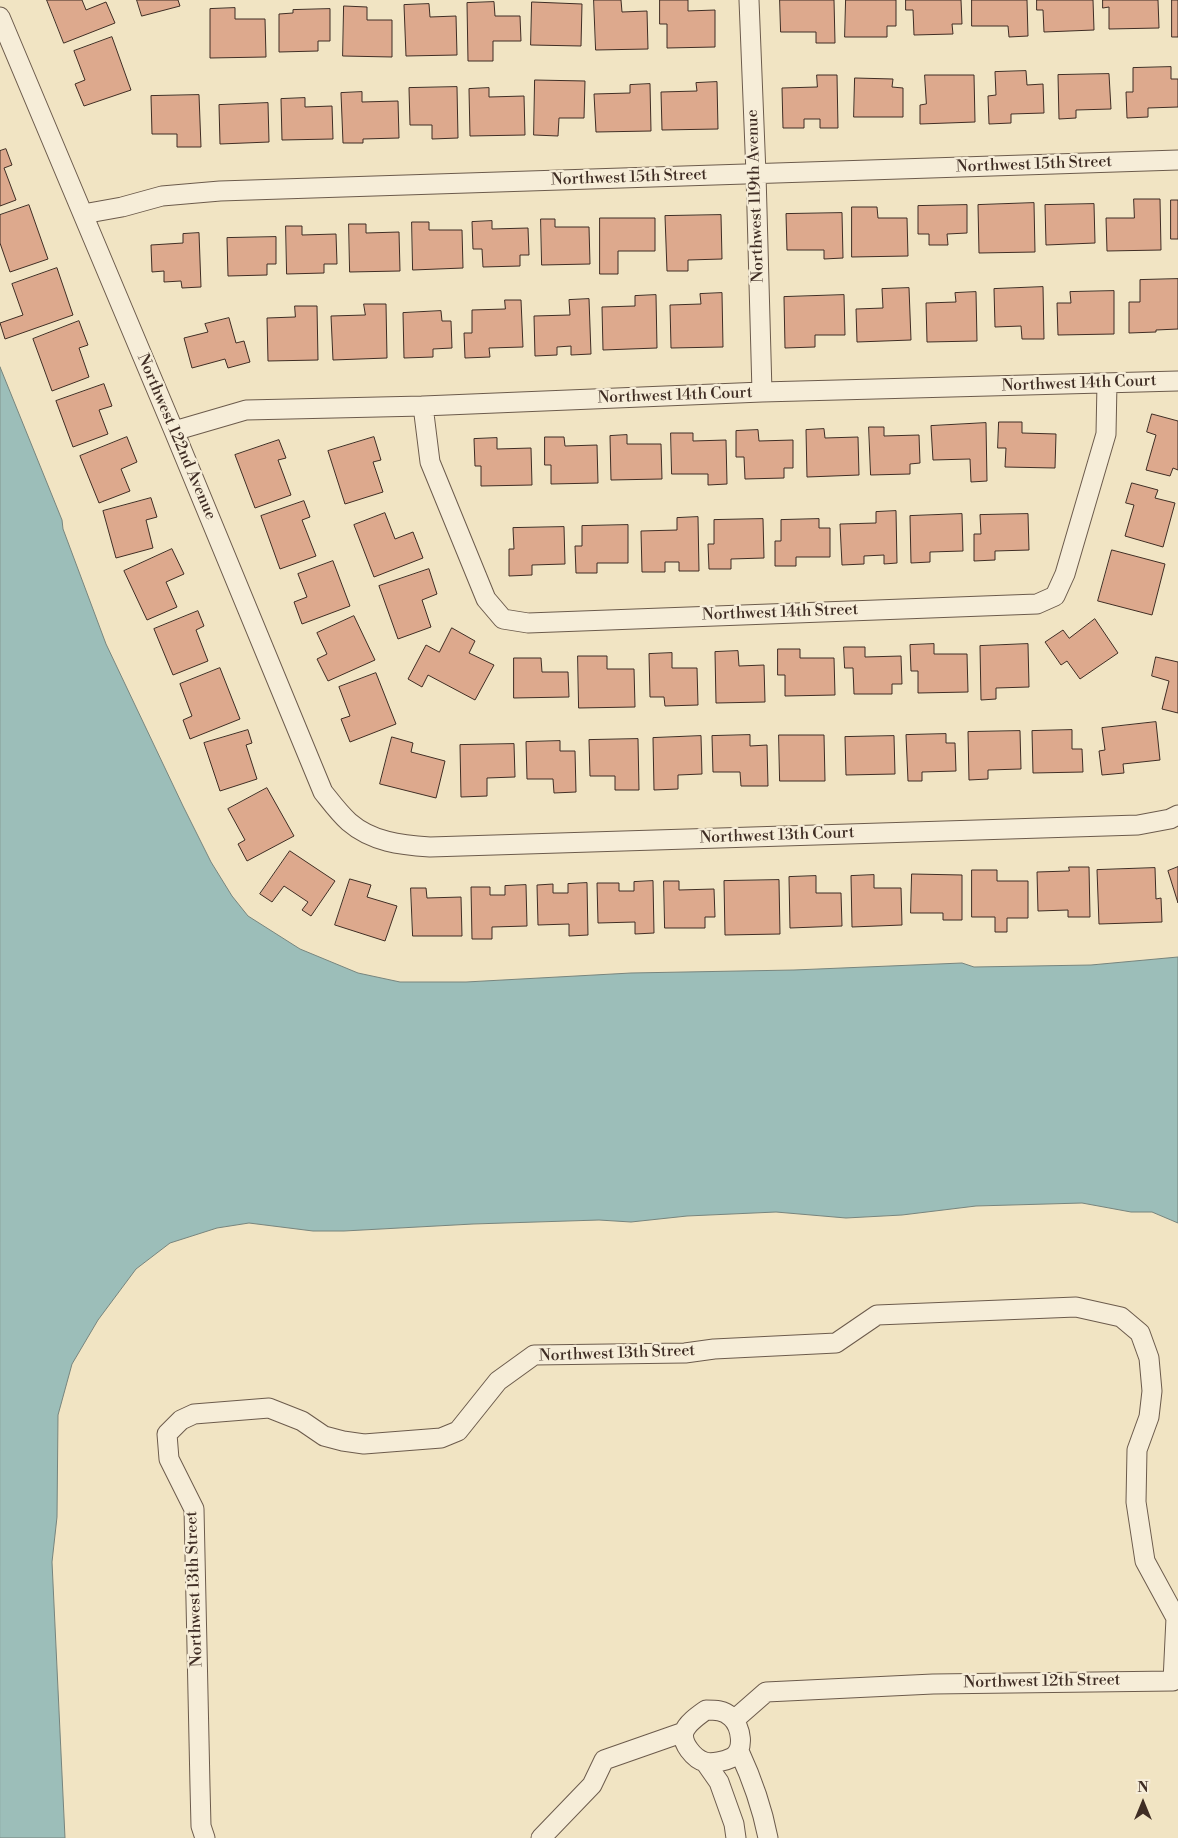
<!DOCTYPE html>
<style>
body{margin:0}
#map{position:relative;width:1178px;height:1838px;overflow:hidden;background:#f1e4c3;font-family:"Libre Bodoni",serif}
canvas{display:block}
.north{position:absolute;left:1118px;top:1778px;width:50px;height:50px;-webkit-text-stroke:4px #f6edd8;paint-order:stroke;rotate:0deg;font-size:14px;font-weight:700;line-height:20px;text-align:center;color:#3f2d24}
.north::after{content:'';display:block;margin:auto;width:18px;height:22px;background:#3f2d24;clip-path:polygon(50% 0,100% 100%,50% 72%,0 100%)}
</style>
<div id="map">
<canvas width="1178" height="1838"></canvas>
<div class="north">N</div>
</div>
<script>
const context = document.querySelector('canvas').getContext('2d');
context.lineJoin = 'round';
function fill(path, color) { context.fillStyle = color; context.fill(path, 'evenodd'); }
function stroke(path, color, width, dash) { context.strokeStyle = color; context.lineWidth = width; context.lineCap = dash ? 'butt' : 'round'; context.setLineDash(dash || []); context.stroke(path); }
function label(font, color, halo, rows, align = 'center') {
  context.font = font + ' "Libre Bodoni",serif'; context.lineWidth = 4.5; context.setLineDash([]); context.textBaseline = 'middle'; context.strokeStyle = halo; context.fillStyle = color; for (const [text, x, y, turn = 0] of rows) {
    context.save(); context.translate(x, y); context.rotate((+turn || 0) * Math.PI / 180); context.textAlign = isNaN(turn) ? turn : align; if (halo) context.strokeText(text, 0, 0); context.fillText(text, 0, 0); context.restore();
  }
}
const water = new Path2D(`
 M0,367l62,153 1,9 43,115 77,162 28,56 21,34 16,20 52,33 58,24 42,9h66l165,-9 163,-3 168,-7 12,4 117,-2 87,-8v266l-26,-11h-21l-49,-9 -106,3 -74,9 -56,3 -70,-6 -89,4 -56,6 -32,-2 -126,4 -129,7h-31l-64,-8 -32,5 -47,15 -34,26 -38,51 -26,44 -14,51 -1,102 -5,45 13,276h-65z`);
fill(water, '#9cbeb9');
stroke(water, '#77847d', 1);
const building = new Path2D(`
 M47,0h35l4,10 20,-8 9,21 -51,20z
 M137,0h41l2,6 -38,10z
 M594,0h27l1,12 25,-1 1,38 -52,1z
 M660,0h28v11l27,-1v37l-48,1v-24h-7z
 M780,0h54l1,43h-19v-11h-35z
 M846,0h50v26h-9v11h-42z
 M906,0h55l1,24h-10l1,10 -39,1 -1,-25h-7z
 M972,0h55l1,36 -19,1 -1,-11h-36z
 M1037,0h56l1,30 -50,2 -1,-22h-6z
 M1103,0h55l1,28 -50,1v-22l-6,1z
 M1172,0h6v37h-6z
 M494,2l1,14h25l1,25h-28v20h-25l-1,-58z
 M532,2l50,2 -1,42 -50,-1z
 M429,4l1,13 26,-1 1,39 -51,1 -2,-51z
 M344,6l23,1v13h25v37l-49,-1z
 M235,8v11h30l1,38 -56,1v-49z
 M330,9v32h-12v10l-39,1v-38l14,-1v-3z
 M112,37l19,53 -47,16 -9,-22 10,-4 -11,-29z
 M1171,67v12h7v28l-30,1v9l-21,1 -1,-26h7v-24z
 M1026,71l1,14 16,-1 1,29 -33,1v9l-22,1 -1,-28 8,-1 -1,-23z
 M1109,74l2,35 -35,1v8l-17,1 -1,-44z
 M817,75h20l1,53h-18v-9h-16v9h-21l-1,-40 35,-1z
 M925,75h49l1,47 -55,2v-19l6,-1z
 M855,78l38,1 -1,8 11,1v29h-49z
 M535,80l50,1 -1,37h-25l-1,18 -24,-1z
 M717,82l1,47 -56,1 -1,-38 36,-1 -1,-8z
 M650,84l1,47 -55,1 -2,-38 36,-1v-8z
 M457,87l1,51 -26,1v-14h-22l-1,-37z
 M489,88v9l35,-1 1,39 -55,1 -1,-47z
 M362,92v10l36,-1 1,37 -36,1v4h-20l-2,-50z
 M199,95l2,52h-24v-13h-25l-1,-38z
 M305,98v9l27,-1 1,33 -51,1 -1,-41z
 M268,103l1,39 -49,2 -1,-39z
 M6,149l6,16 -8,3 12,32 -16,6v-55z
 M1134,199h26l1,51 -54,1 -1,-33h28z
 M1171,200h7v39h-7z
 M1034,203l1,49 -56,1 -1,-48z
 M1094,204l1,39 -49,2 -1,-40z
 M29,205l19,54 -38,13 -10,-29v-28z
 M967,205v28l-20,1 1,11h-19v-11h-11v-28z
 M852,207h25l1,11h29l1,38 -56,1z
 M842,213l1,45 -19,1v-9h-37l-1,-36z
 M721,215l1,44 -34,1v11h-21l-2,-55z
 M600,218h55v33h-37v23h-18z
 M541,219h14v8h34l1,37 -48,1z
 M492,221v8l36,-1 1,27h-9v11l-37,1 -1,-18h-9l-1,-27z
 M412,222h17v8h33l1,38 -50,2z
 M349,224h17v9l33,-1 1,39 -50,1z
 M286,226h16v9l34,-1 1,30h-13v9l-37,1z
 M199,233l2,54 -19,1 -1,-7 -17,1v-11l-12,1 -1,-27 32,-2v-9z
 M276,237v27h-9v11l-39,1 -1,-38z
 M57,268l16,47 -68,24 -5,-16 23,-8 -11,-31z
 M1178,279v50l-22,1v2l-27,1v-31h11v-22z
 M1043,287l1,52h-22l-1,-13 -26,1 -1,-38z
 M909,288l2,52 -54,2 -1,-33 27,-1 -1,-19z
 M1114,291v43l-56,1 -1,-32h14l-1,-11z
 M976,292l1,49 -50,1 -1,-39 30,-1 -1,-9z
 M722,293l1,54 -52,1 -1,-43 31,-1 -1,-10z
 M656,295l1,53 -54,2 -1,-43 33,-1v-10z
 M844,295l1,40h-30v12l-30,1 -1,-51z
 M589,299l2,55 -20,1v-9l-14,1v8l-22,1 -1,-40 36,-1 -1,-15z
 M505,300h16l2,47 -34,1 1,9 -25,1 -1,-25h8v-23l33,-1z
 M364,304h22l1,54 -54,2 -2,-44 34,-1z
 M295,306h22l1,54 -50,1 -1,-43 28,-1z
 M441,311l1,10h9l1,27 -19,1v8l-29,1 -1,-45z
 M229,318l7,25 8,-2 6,21 -22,6 -3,-9 -33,9 -8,-30 24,-6 -3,-8z
 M79,321l9,24 -9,3 10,29 -37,14 -19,-52z
 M104,384l8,22 -13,4 9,24 -35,13 -17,-46z
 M1152,414l26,7v49l-5,-2 -3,8 -24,-6 10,-35 -9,-3z
 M999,422h23v11l34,1 -1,34 -50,-1 1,-19h-8z
 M986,423l1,58 -16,1 -1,-23 -37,1 -2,-34z
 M869,427h15v9l35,-1 1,28 -10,1v10l-39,1z
 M824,429l1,9 33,-1 1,38 -52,2 -1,-47z
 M758,430l1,11 34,-1v28h-9v10l-39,1 -1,-22h-8v-26z
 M671,433h22v8l33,-1 1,44 -19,1v-11h-36z
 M627,435v9h34l1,35 -51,1 -1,-44z
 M127,437l10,25 -16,7 9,22 -31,12 -19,-47z
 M374,437l7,23 -8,2 10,30 -38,12 -17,-53z
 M545,437h19l1,9 32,-1 1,38 -47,1v-19h-6z
 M497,438v11l34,-1 1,37 -51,1v-20h-6l-1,-27z
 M279,440l7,18 -8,2 13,35 -36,13 -20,-53z
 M1132,483l26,7 -3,8 20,5 -12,44 -38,-11 9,-31 -8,-2z
 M151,498l6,19 -11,3 7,28 -37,10 -13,-47z
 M304,501l6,16 -8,3 14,36 -36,13 -19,-53z
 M896,511l1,52 -13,1v-9l-20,1v8l-22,1 -2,-41 36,-1v-11z
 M385,513l10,26 18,-7 10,26 -49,19 -20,-52z
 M962,514l1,37 -33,1v10l-19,1 -1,-47z
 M1028,514l1,36 -34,1v9l-21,1v-27h7l-1,-19z
 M698,517l1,54h-20v-9h-14v10h-23l-1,-41 36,-1v-12z
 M763,519l1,39 -33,1v10h-22l-1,-25h6v-24z
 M819,519v9h11v29h-34v9h-21v-25h6v-21z
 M628,525v38h-31v10h-21l-1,-27h7v-20z
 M564,527l1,37 -33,1v10l-23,1v-27h5l-1,-21z
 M172,549l12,25 -18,8 11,25 -30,13 -23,-49z
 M1112,550l53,14 -13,51 -54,-14z
 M333,561l17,45 -48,18 -8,-22 13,-5 -9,-23z
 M429,569l8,25 -15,6 9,27 -33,12 -19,-53z
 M198,611l6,15 -8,4 12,31 -35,14 -19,-46z
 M354,616l21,44 -47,21 -11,-22 10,-5 -10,-21z
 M1095,619l23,34 -38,26 -13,-18 -6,4 -16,-23 18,-12 6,8z
 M452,628l23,13 -6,12 25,12 -19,35 -47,-25 -6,12 -14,-8 18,-34 13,7z
 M934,644v10h33l1,38 -50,1v-22h-7l-1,-26z
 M1028,644l1,43 -33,1v11l-15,1 -1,-54z
 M844,647h21v10l36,-1 1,28h-10v10h-38l-1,-26h-8z
 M778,649h22v9h34l1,37 -50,1v-21h-7z
 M738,651l1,15 25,-1 1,37 -49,1 -1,-51z
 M672,653v15h25l1,37 -33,1 -1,-9h-14l-1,-43z
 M578,656h29v13h27l1,38 -56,1z
 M1156,657l22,5v51l-16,-4 7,-28 -17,-5z
 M514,658h27l1,14h26l1,25 -55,1z
 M220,668l20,51 -50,20 -7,-19 9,-4 -12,-32z
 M376,673l20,51 -46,18 -9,-23 9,-3 -11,-29z
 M1156,722l4,38 -37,4 1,9 -22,2 -3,-24 6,-1 -3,-22z
 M248,730l4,13 -6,2 11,34 -37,12 -16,-48z
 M1072,730v19h10l1,23 -50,1 -1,-42z
 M1020,731l1,38 -33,1v9l-19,1 -1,-48z
 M946,734v9h9l1,28 -34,1v9h-14l-2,-46z
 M750,735v11l17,-1 1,41h-27l-1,-14h-27l-1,-36z
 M779,735h45l1,46h-45z
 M701,736l1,38 -24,1v14l-24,1 -1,-52z
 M894,736l1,38 -49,1 -1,-38z
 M392,737l21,6 -2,9 34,9 -9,37 -56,-14z
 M638,739l1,51h-24v-14h-25l-1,-36z
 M560,741v10h15l1,41 -22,1 -1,-14h-26l-1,-37z
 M514,744l1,33 -28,1v18l-26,1 -1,-52z
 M267,788l27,48 -47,25 -9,-17 7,-4 -17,-31z
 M290,851l45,30 -24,35 -9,-6 6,-8 -24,-16 -12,16 -12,-8z
 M1069,867h20l1,50h-22v-7l-30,1 -1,-39 32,-1z
 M1178,867v36l-10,-32z
 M1155,868l1,31 5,-1 1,24 -63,2 -2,-54z
 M972,870h25v11h31v37h-21v14h-12v-15h-23z
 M912,874l50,1v45h-19v-7h-32z
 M874,875v13h27l1,37 -50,2 -1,-51z
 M816,876v17h25l1,33 -52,2 -1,-51z
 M350,879l21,6 -4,12 30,9 -12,35 -50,-16z
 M779,880l1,54 -55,1 -1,-54z
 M653,881l1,52 -19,1v-12l-37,1 -1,-40h22v8h15v-9z
 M664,881h15v9l35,-1 1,28h-10v11h-40z
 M587,883l1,52 -19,1v-12l-31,1 -1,-40 16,-1v9h15v-9z
 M526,885l1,41 -35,1v12h-20l-1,-52h19v8h15v-9z
 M411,888h15l1,10 34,-1 1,39h-49z`);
fill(building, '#dda98d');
stroke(building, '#3f2d24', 1);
const minor = new Path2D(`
 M749,0l7,174 6,218
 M0,17l174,414 149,361c8,10 16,21 26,30 23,20 52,23 81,25l708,-22 32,-6 8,-4
 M83,214l39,-7 40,-11 58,-5 958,-31
 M423,406l7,56 56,137 17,20 25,4 509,-19 18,-8 10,-22 41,-140 1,-51
 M174,431l72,-21 177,-4 339,-14 416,-11
 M706,1710c9,0 18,0 25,7 10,9 15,34 0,41 -6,3 -19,6 -26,4 -11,-3 -24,-19 -21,-30 3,-9 15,-17 22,-22z
 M739,1751c13,28 23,56 29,87
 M705,1762l14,20 15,42 2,14
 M205,1838l-4,-12 -1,-40 -6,-277 -25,-50 -2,-25 14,-14 13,-6 75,-6 33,13 22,15 19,5 21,3 77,-6 17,-7 40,-50 36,-26 151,-2 29,-4 122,-6 41,-28 199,-8 45,10 19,16 9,25 3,33 -3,26 -12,33 -1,52 9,59 31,57 -3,63 -240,3 -167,8 -32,28
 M541,1838l51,-53 12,-25 80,-28`);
stroke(minor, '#6c5b4c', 21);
stroke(minor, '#f6edd8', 19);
label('16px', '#3f2d24', '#f6edd8', [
 ["Northwest 15th Street",1034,165,-2],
 ["Northwest 15th Street",629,178,-2],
 ["Northwest 119th Avenue",756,196,-92],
 ["Northwest 14th Court",1079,384,-2],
 ["Northwest 14th Court",675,396,-2],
 ["Northwest 122nd Avenue",176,437,67],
 ["Northwest 14th Street",780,613,-2],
 ["Northwest 13th Court",777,836,-2],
 ["Northwest 13th Street",617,1354,-2],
 ["Northwest 13th Street",195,1589,-92],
 ["Northwest 12th Street",1042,1682,-1]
]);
</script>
